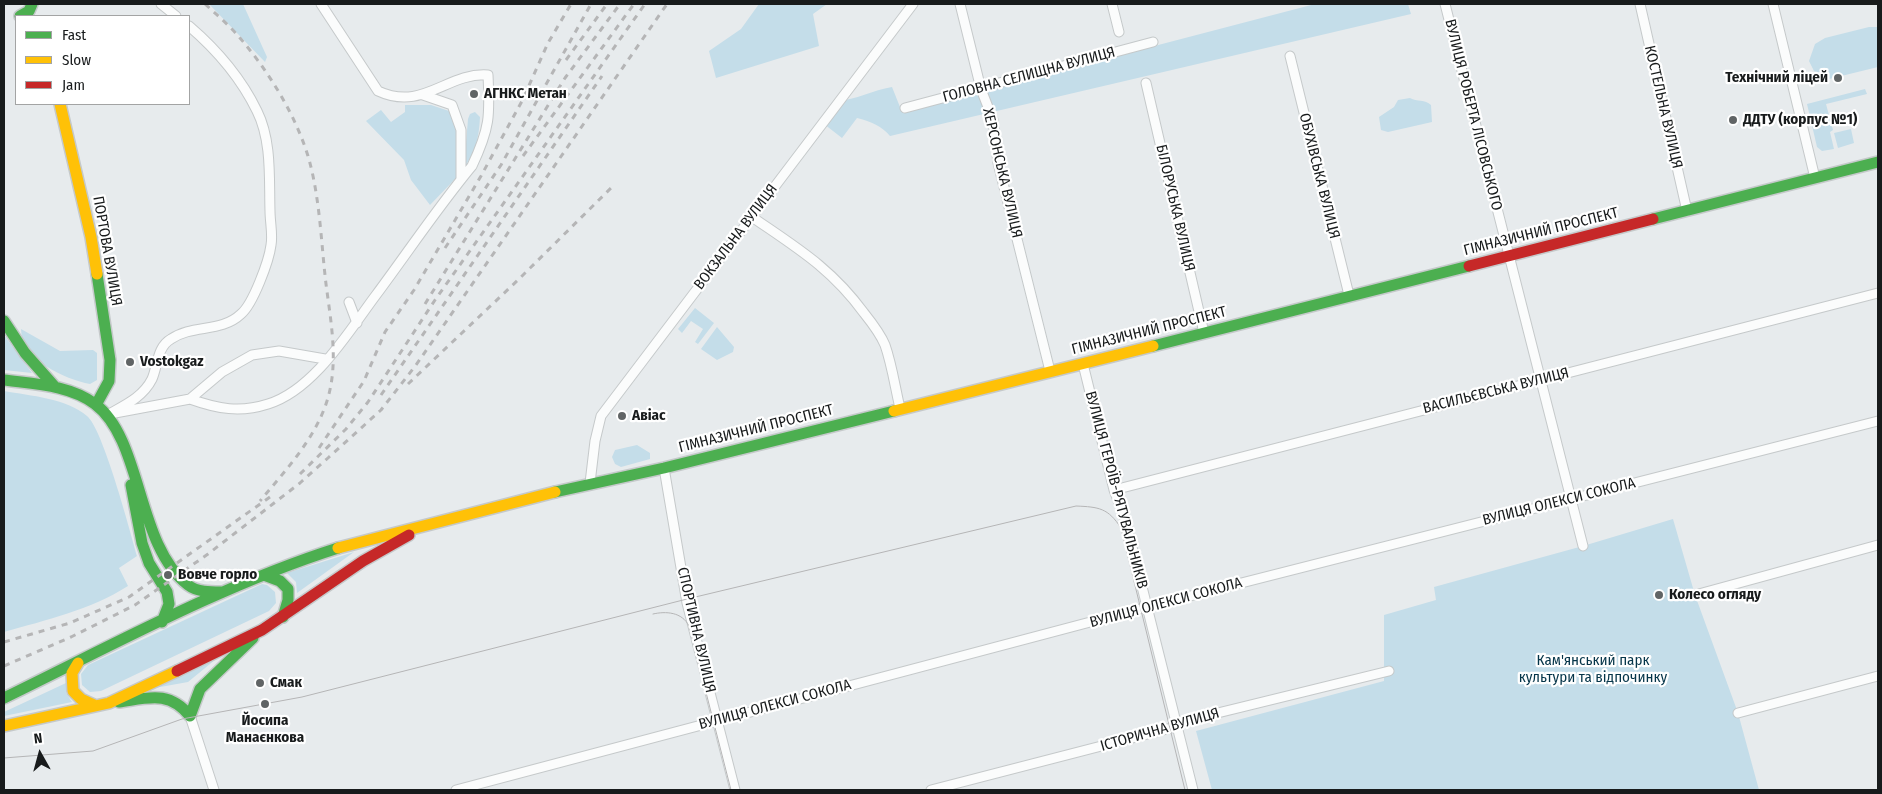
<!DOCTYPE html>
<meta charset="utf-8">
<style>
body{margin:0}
#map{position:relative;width:1882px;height:794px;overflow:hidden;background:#e7ebed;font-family:"Fira Sans Condensed",sans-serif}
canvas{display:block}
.frame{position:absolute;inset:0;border:5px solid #181b1c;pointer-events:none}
.legend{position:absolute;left:15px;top:15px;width:175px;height:90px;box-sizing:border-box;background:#fff;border:1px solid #a3a4a4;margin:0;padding:6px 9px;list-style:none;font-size:15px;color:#181b1c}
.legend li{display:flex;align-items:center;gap:10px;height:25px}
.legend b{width:25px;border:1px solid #a3a4a4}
.north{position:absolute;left:15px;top:729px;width:50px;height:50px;-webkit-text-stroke:4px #fff;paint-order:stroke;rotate:353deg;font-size:14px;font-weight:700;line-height:20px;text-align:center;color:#181b1c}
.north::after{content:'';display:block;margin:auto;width:18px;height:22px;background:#181b1c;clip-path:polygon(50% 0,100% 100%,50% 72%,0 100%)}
</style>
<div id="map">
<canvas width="1882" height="794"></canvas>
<div class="frame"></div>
<ul class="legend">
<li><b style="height:6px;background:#4caf50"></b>Fast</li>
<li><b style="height:6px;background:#ffc107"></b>Slow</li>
<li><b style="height:6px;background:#c62828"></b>Jam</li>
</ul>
<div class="north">N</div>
</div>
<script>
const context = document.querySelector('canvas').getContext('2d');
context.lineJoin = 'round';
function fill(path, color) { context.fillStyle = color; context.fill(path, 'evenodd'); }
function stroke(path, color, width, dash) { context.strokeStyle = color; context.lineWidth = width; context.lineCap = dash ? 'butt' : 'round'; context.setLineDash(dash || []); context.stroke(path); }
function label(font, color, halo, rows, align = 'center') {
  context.font = font + ' "Fira Sans Condensed",sans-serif'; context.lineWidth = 4.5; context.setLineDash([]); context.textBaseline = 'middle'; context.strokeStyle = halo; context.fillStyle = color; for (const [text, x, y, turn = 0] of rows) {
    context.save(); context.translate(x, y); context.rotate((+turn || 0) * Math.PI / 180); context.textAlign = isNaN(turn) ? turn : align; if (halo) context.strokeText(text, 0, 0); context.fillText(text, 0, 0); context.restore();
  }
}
fill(new Path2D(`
 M209,4h34l24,53 -2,5z
 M759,4h68l-14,10 6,32 -103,32 -7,-27 32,-22z
 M1315,4h93l3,10 -521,122c-8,-10 -20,-15 -33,-18l-15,20 -18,-14 13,-23c19,-1 36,-11 55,-14l10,25z
 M1869,27h9v40l-49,12 -15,-8 -5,-10 6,-17 10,-6z
 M1865,89l2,5 -41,10 7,26 -3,2 4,17 -12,2 -5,-4 -10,-43z
 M1410,98c7,4 15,1 21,7l1,17 -44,10 -7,-2 -2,-13 15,-10 4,-7z
 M405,105h26l18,6c11,22 10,43 8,66l-27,28 -19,-25 -7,-20 -38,-39 15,-11 10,12 14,-10z
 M475,112l5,5c-1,20 -4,34 -16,51l4,-49 2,-5z
 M1851,129l3,14 -16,5 -4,-15z
 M695,308l19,15 -16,21 -3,-2 8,-13 -12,-8 -9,12 -4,-4z
 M717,327l17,20 -1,5 -16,8 -16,-11z
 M21,329l39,22 33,-1 4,3v27l-7,4c-25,-5 -69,-24 -69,-55z
 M4,335l28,38 -28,-3z
 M4,391c27,5 62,7 83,25 16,13 43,115 50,140l-18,12 9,18c-38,24 -82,34 -124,46z
 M637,445l13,8v6l-29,8 -6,-3 -3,-7 3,-7z
 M1673,519l22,76 43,118 21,77h-547l-16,-59 188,-50v-66l52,-15 -2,-13 149,-41z
 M354,552l-57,41 -1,-11 -9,-9z
 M262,584l5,1 8,7 1,11 -7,8 -168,80 -11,1 -8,-7 -1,-11 7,-9z
 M221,655l-33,27 -39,7z
 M66,683v10l6,9 -68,14v-4z`), '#c4dde9');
const street = new Path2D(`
 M161,4l15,12
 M960,4l21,85 12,31 5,43 52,208
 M1112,4l7,28
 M1445,4l138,542
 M1640,4l47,207
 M1773,4l42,174
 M1290,56l59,239
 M1146,83l58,250
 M423,95l29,10 9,25v49
 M905,108l248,-66
 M752,217c45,31 79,51 112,96 8,10 16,20 21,32 7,20 10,42 15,63
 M349,302l8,21
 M1083,364l31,126 11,29 68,271
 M190,399c28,10 50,14 78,5 46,-14 81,-73 108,-109 32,-43 62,-88 96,-129 18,-38 18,-50 16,-91 -41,-3 -65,37 -110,16l-57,-87
 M115,413l75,-14 32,-27 30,-17 27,-4 46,8
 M109,414c16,-9 34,-17 43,-35 6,-14 5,-32 19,-40 22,-15 50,-6 70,-25 12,-10 28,-53 30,-69 2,-10 -1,-23 -1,-34 -1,-32 2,-70 -13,-100 -16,-33 -40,-61 -68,-85
 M664,468l23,135 48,187
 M590,483l5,-42 6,-25 312,-412
 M1114,490l764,-197
 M1695,595l183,-50
 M1738,713l140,-37
 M190,716l24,74
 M456,790l691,-183 731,-186
 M931,790l244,-63 10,-6 204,-50`);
const fast = new Path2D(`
 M23,16h-3l9,-5 3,-7
 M1653,219l225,-57
 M97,274l13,86 -1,21 -12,22
 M4,321l21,32 30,34
 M1153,346l316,-80
 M4,380c30,4 66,5 91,24 48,36 41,141 93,181 9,7 22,7 33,7
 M131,485l11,58 7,20 18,29 2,12 -7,18
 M555,492l109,-24 230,-57
 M264,575l16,6 8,8v11l-5,17
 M4,698c109,-53 218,-113 334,-150
 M119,702c29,-4 50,-12 71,14
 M190,716l10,-27 53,-51`);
const slow = new Path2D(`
 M60,104l31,133 6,37
 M894,411l259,-65
 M338,548l217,-56
 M78,663l-6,10 1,18 8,8 13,6
 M4,726l105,-23 68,-32`);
const jam = new Path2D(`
 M1469,266l184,-47
 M177,671l85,-41 101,-69 46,-26`);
stroke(street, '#c5c9ca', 11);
stroke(fast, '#c5c9ca', 14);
stroke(slow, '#c5c9ca', 14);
stroke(jam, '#c5c9ca', 14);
stroke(street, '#fbfcfc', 9);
stroke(fast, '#4caf50', 11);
stroke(slow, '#ffc107', 11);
stroke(jam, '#c62828', 11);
stroke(new Path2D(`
 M653,614c13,-3 29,-2 36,12l42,164
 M4,758l89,-7 89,-32 120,-22 385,-98 389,-93c23,1 32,2 45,22l64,262`), '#b5b5b6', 1);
stroke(new Path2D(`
 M205,4c12,11 25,22 35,34 29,34 55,76 68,118 12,41 13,86 18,128 5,39 13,79 1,117 -12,38 -42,70 -67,100
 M566,60l41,-56
 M523,156l111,-152
 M445,248l56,-83 90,-161
 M425,304l140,-226 55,-74
 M408,384l111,-105 94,-93
 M381,395l221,-319
 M319,448l45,-67 21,-49 29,-42 67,-114 41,-75 26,-58 23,-39
 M300,474l46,-45 22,-27 67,-102 210,-296
 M4,642l66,-19 59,-26 141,-100
 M4,666l67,-29 64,-32 73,-51 92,-71 28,-25 53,-48 35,-45 251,-361`), '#b5b5b6', 3, [6, 6]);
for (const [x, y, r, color] of [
 [1838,78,5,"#606465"],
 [474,94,5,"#606465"],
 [1733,120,5,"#606465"],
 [130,362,5,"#606465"],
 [622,416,5,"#606465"],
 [168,575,5,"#606465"],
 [1659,595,5,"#606465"],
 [260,683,5,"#606465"],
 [265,704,5,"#606465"]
]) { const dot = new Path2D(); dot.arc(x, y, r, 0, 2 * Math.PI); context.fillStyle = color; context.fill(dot); stroke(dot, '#fff', 2); }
label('15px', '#181b1c', '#fff', [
 ["ГОЛОВНА СЕЛИЩНА ВУЛИЦЯ",1029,75,-15],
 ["КОСТЕЛЬНА ВУЛИЦЯ",1663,107,77],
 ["ВУЛИЦЯ РОБЕРТА ЛІСОВСЬКОГО",1473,115,76],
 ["ХЕРСОНСЬКА ВУЛИЦЯ",1002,173,77],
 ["ОБУХІВСЬКА ВУЛИЦЯ",1319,176,76],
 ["БІЛОРУСЬКА ВУЛИЦЯ",1175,208,77],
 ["ГІМНАЗИЧНИЙ ПРОСПЕКТ",1541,232,-14],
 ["ВОКЗАЛЬНА ВУЛИЦЯ",736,237,-53],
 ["ПОРТОВА ВУЛИЦЯ",107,251,80],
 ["ГІМНАЗИЧНИЙ ПРОСПЕКТ",1149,331,-14],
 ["ВАСИЛЬЄВСЬКА ВУЛИЦЯ",1496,391,-14],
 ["ГІМНАЗИЧНИЙ ПРОСПЕКТ",756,429,-14],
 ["ВУЛИЦЯ ГЕРОЇВ-РЯТУВАЛЬНИКІВ",1116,490,75],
 ["ВУЛИЦЯ ОЛЕКСИ СОКОЛА",1559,502,-14],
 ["ВУЛИЦЯ ОЛЕКСИ СОКОЛА",1166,603,-15],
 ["СПОРТИВНА ВУЛИЦЯ",696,630,77],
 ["ВУЛИЦЯ ОЛЕКСИ СОКОЛА",775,705,-15],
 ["ІСТОРИЧНА ВУЛИЦЯ",1160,730,-16]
]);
label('bold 15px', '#181b1c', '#fff', [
 ["Технічний ліцей",1828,78,"right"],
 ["АГНКС Метан",484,94],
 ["ДДТУ (корпус №1)",1743,120],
 ["Vostokgaz",140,362],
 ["Авіас",632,416],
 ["Вовче горло",178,575],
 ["Колесо огляду",1669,595],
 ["Смак",270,683],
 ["Йосипа",265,721,"center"],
 ["Манаєнкова",265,738,"center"]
], 'left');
label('15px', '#053549', '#fff', [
 ["Кам'янський парк",1593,661],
 ["культури та відпочинку",1593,678]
]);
</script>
